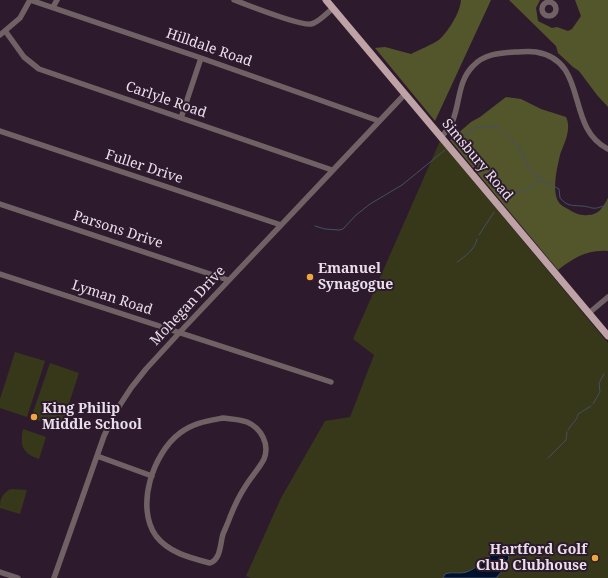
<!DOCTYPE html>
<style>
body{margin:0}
canvas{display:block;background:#2d1b2d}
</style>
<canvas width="608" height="578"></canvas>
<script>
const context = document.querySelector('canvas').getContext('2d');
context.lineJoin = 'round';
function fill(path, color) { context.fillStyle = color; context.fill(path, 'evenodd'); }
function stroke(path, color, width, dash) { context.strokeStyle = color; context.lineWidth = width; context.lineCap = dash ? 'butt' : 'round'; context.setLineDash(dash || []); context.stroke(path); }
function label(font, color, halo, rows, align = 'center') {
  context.font = font + ' "Noto Serif",serif'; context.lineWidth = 4; context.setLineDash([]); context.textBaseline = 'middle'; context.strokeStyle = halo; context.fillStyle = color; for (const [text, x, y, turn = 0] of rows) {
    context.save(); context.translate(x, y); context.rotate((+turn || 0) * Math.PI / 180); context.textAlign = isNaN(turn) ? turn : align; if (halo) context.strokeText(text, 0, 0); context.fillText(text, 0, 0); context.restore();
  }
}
fill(new Path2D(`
 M440,141l168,202v235h-357l-5,-2 35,-78 44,-77 25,-4 24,-62 -21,-16z
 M15,352l30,9 -18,56 -27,-9v-9z
 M50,363l29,10 -18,55 -30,-10z
 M23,429l23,8 -7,22c-17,-6 -19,-13 -16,-30z
 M11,489l16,1 -7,24 -20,-6c0,-9 2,-15 11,-19z`), '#363819');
fill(new Path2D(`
 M461,0h30l-56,121 -60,-73 10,-1 26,7c9,-5 21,-9 29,-15 9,-9 20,-26 21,-39z
 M509,0h31l-4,8 2,13 14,7 5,-1 11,4 4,-2 9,-13 -6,-16h33v107l-11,-12 -18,-24 -6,-4 -15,-14 -2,-7z
 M506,97l15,2 20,10 25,8c6,13 -2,26 -6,38 -3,13 -8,34 -2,46 2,4 6,6 10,8 6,4 13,7 20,6 11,0 15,-8 20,-17v53c-20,-2 -35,7 -50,19l-108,-130 21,-18 9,-5z`), '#53562a');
const water = new Path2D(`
 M501,550l6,2 2,6 -5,11 -8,9h-53l2,-4c8,-3 16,1 24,-3 12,-5 19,-17 32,-21z`);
fill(water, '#00112c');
stroke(water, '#464e65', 1);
stroke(new Path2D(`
 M454,142l21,-14 14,-2 9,1 13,11 9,11 9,19 13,12
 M504,202l11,-9 16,-6 4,-5 7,-1 6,2 11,6 1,9c8,9 12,7 21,8 10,0 11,5 22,0l5,1
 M315,226l10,3 14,1 4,-1 13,-14 14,-11 32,-19 43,-35
 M479,235l15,-23
 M457,262c9,-6 18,-13 20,-23
 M593,404l7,-12 -1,-9 5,-9
 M568,430c3,-6 9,-9 10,-16l13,-8
 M548,458l18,-18 1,-8`), '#464e65', 1);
stroke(new Path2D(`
 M30,0l171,58 178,63
 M234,0c14,5 65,26 77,24 7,-1 16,-11 22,-16
 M542 9a7 7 0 1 1 14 0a7 7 0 1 1-14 0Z
 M53,7l4,-7
 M6,32l18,25 15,12 293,101
 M0,35l20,-17 10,-18
 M181,118l20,-60
 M0,131l281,94
 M441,137c5,-5 9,-10 12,-17 7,-18 5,-39 20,-54 11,-12 26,-13 42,-14 7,0 14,-1 21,0 54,9 28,75 72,97
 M0,204l228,76
 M0,274l331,108
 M589,313l19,-16
 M223,418c7,1 16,1 24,4 14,6 23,22 17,37 -5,10 -14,19 -19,28 -6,9 -11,20 -15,30 -2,6 -5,12 -7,17 -3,10 -2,25 -13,29 -19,-5 -41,-10 -54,-27 -21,-29 -3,-83 24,-103 13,-10 27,-12 43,-15z
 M97,456l55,20
 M0,572l18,6
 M54,578l50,-142 12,-25 15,-23 15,-19 34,-37 225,-238`), '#706264', 5.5);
stroke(new Path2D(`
 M326,0l282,336`), '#bfa2a6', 7);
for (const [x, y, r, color] of [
 [310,277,4,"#f0a63e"],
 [34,417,4,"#f0a63e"],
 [595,558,4,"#f0a63e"]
]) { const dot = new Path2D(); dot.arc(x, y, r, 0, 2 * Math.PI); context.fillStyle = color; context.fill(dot); stroke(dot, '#2d1b2d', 1.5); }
label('14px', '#eadeea', '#2d1b2d', [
 ["Hilldale Road",209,48,19],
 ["Carlyle Road",166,100,19],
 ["Simsbury Road",477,160,50],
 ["Fuller Drive",144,167,18],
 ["Parsons Drive",118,230,18],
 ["Lyman Road",112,298,18],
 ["Mohegan Drive",188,306,-47]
]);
label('bold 14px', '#eadeea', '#2d1b2d', [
 ["Emanuel",318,269],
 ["Synagogue",318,285],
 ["King Philip",42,409],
 ["Middle School",42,425],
 ["Hartford Golf",587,550,"right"],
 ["Club Clubhouse",587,566,"right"]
], 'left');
</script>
